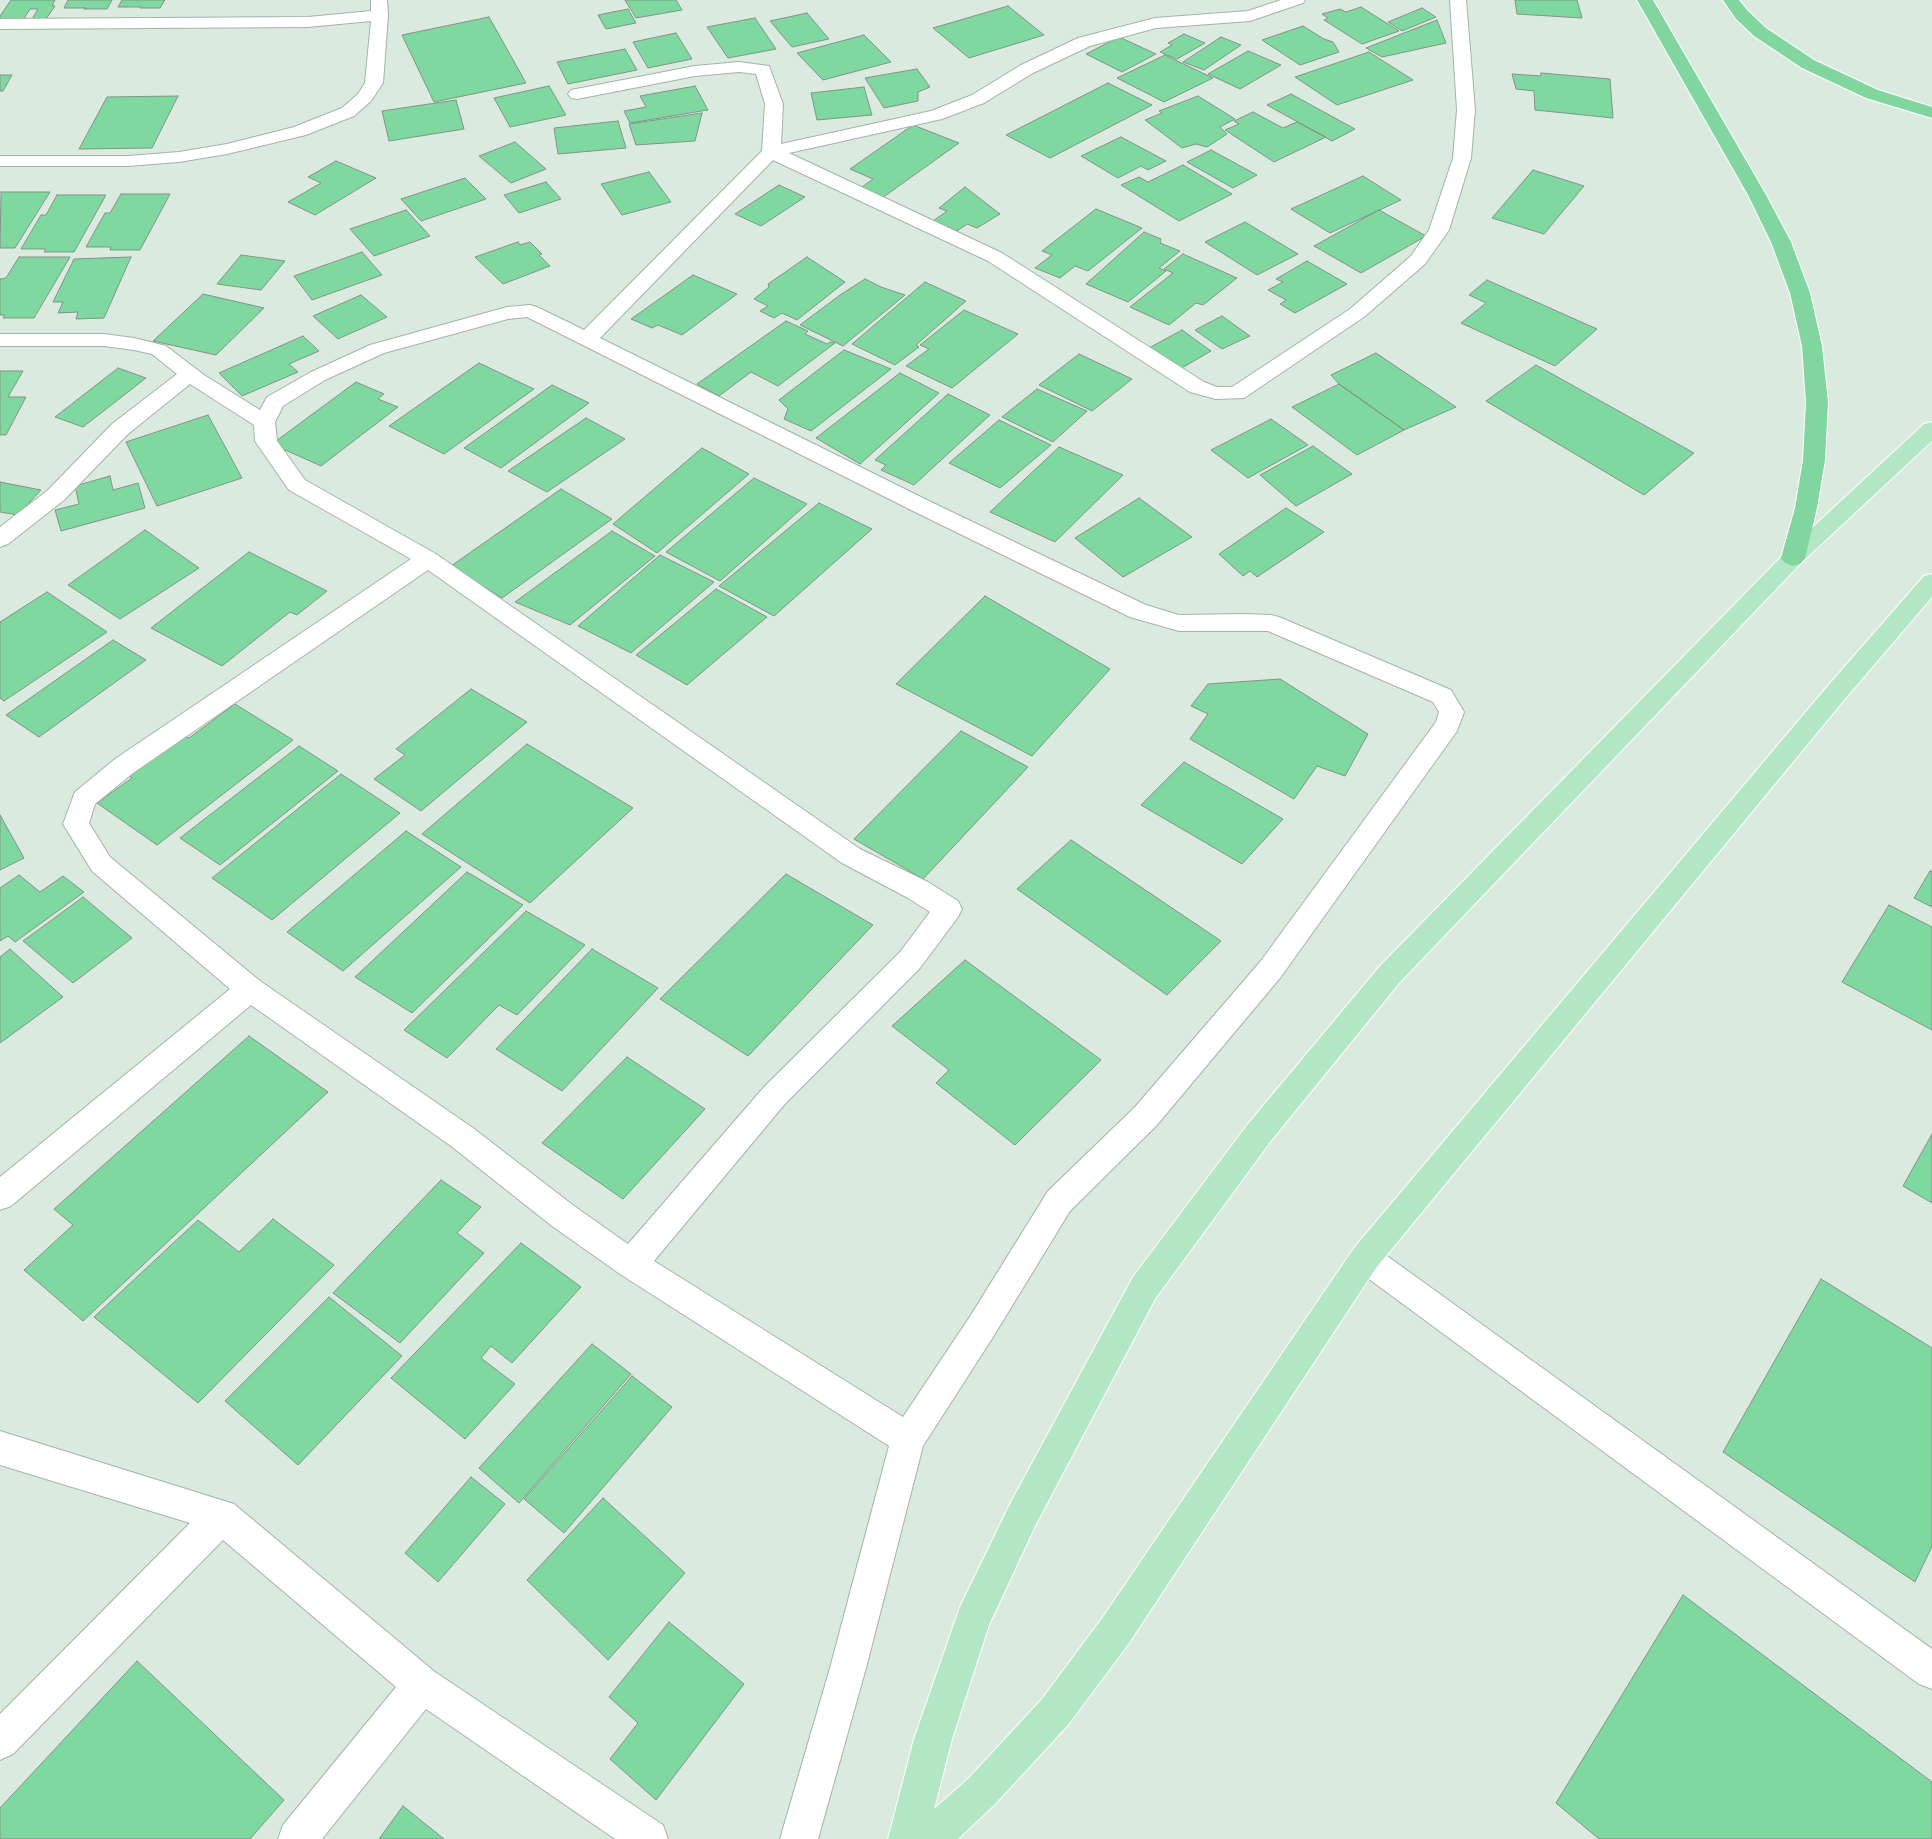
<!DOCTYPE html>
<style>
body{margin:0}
canvas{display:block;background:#daeade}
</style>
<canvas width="1932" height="1839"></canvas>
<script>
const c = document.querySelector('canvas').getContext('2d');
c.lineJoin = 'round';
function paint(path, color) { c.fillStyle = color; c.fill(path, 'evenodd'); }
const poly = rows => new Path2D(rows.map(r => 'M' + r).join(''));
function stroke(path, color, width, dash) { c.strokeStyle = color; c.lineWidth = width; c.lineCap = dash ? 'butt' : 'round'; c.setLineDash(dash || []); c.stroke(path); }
const building = poly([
 [11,0,55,0,52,6,55,6,46,19,32,19,38,9,30,9,23,20,0,20,0,16,11,0],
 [68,0,112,0,107,9,84,9,86,8,64,8,68,0],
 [122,0,165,0,160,8,140,8,141,7,118,7,122,0],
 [625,0,676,0,682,10,636,18,625,0],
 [1515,0,1577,0,1582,18,1517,14,1515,0],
 [1008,6,1044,35,969,58,933,28,1008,6],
 [1361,7,1399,31,1362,44,1324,20,1328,18,1322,14,1340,9,1346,12,1361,7],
 [1422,8,1436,17,1402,31,1388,22,1422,8],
 [628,9,636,23,606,29,598,15,628,9],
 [807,13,829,39,792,47,770,21,807,13],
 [489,17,526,83,434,102,402,35,489,17],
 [755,18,776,49,728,58,707,27,755,18],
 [1437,20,1446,43,1382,57,1366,48,1437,20],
 [1303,26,1324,39,1333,42,1339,52,1300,65,1262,40,1303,26],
 [676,33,692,59,648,68,633,42,676,33],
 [1184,34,1205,43,1177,59,1160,52,1172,45,1168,43,1184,34],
 [864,35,891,62,823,80,797,53,864,35],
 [1119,37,1156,54,1122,72,1086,54,1119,37],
 [1221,37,1241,45,1204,70,1183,62,1221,37],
 [625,49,637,70,568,84,557,62,625,49],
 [1248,51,1281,65,1240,89,1208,74,1248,51],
 [1369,52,1413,80,1337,105,1295,77,1369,52],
 [1165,55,1213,78,1164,102,1117,78,1165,55],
 [917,69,930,87,918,92,918,101,884,108,865,78,917,69],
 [1541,73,1610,79,1613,118,1535,110,1534,91,1516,89,1512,74,1541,76,1541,73],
 [0,75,12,75,3,91,0,91,0,75],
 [1108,83,1152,105,1050,158,1006,135,1108,83],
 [549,86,566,115,510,127,494,98,549,86],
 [695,86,708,110,630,123,624,111,646,107,640,96,695,86],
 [864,87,872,115,817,120,811,93,864,87],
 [1291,94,1355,129,1332,141,1267,105,1291,94],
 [178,96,152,148,79,149,107,97,178,96],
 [1198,96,1235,119,1220,127,1227,134,1207,147,1196,144,1182,148,1145,120,1162,113,1159,111,1198,96],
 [456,100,464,129,389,141,382,111,456,100],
 [1253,112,1283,128,1297,122,1326,137,1274,162,1225,130,1239,124,1234,121,1253,112],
 [702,113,695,141,636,145,629,124,702,113],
 [618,121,626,148,558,154,554,128,618,121],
 [913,125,959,143,882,198,859,189,873,179,850,169,913,125],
 [1121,137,1166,161,1148,170,1141,166,1118,178,1081,156,1121,137],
 [515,142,546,169,511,183,479,156,515,142],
 [1211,150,1257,175,1233,188,1187,162,1211,150],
 [336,161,376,178,315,215,288,202,321,183,308,177,336,161],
 [1183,165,1232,194,1179,221,1121,185,1139,177,1148,182,1183,165],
 [1533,170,1584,186,1544,234,1492,218,1533,170],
 [649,172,671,202,622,215,601,184,649,172],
 [1363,176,1401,200,1330,233,1291,209,1363,176],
 [465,178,486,199,421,221,401,199,465,178],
 [546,182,561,199,519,213,504,195,546,182],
 [779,185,805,197,761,226,735,214,779,185],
 [965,187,1000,214,977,228,967,224,957,231,933,221,947,211,939,208,965,187],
 [1,192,50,192,15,248,0,248,1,192],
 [121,194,170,194,140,250,110,250,111,247,86,247,105,213,110,213,121,194],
 [57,195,106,195,74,252,44,252,46,249,21,249,41,215,46,215,57,195],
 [1096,209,1142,228,1088,271,1075,266,1060,278,1035,268,1052,255,1042,251,1096,209],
 [406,210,430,236,374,256,350,229,406,210],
 [1379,210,1426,236,1361,273,1314,246,1379,210],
 [1245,222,1298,254,1257,275,1205,242,1245,222],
 [1144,232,1161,239,1160,243,1180,251,1159,268,1166,271,1128,302,1086,284,1144,232],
 [518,242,520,245,530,242,542,254,539,255,550,266,503,284,475,257,518,242],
 [362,252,382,275,312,300,294,276,362,252],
 [1183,254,1237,278,1203,305,1196,303,1169,325,1130,307,1173,273,1164,269,1183,254],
 [241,255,285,261,261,290,217,284,241,255],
 [19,257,70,257,34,318,3,318,5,315,0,315,0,279,6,278,19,257],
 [131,257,104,318,76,319,78,312,58,313,63,302,53,302,74,259,131,257],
 [807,257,845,282,797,320,782,313,774,318,760,311,768,306,754,299,769,287,768,284,807,257],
 [1307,261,1347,284,1295,313,1280,304,1286,300,1268,290,1283,282,1276,279,1307,261],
 [693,275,737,294,682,335,658,325,652,328,631,319,693,275],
 [865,279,881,287,905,295,843,346,800,325,840,295,865,279],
 [1487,280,1597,329,1555,366,1461,323,1486,303,1469,295,1487,280],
 [925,282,966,301,916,345,919,347,895,365,852,344,925,282],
 [203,294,264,308,216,355,153,341,203,294],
 [361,295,387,317,338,339,313,316,361,295],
 [964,310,1018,334,952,388,906,366,929,349,920,345,964,310],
 [1222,316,1250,336,1222,349,1195,330,1222,316],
 [786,321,808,331,805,334,827,344,830,342,835,343,778,386,751,372,719,396,697,384,786,321],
 [1182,330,1211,351,1180,369,1149,348,1182,330],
 [303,336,319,351,289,364,298,372,242,396,219,373,303,336],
 [844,350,891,369,811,431,784,419,788,409,779,400,844,350],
 [1376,353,1456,407,1404,430,1339,384,1331,375,1376,353],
 [1079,354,1132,379,1092,411,1039,385,1079,354],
 [479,363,534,389,444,454,389,426,479,363],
 [1536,365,1694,453,1644,495,1486,401,1536,365],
 [118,368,146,378,83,427,55,417,118,368],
 [0,371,23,371,8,397,26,397,6,435,0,435,0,371],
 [900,373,939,393,860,464,816,438,900,373],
 [356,382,384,394,378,399,398,407,321,466,272,444,356,382],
 [1339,384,1404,430,1357,455,1292,407,1339,384],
 [552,385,589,403,501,468,464,448,552,385],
 [1037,389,1087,411,1053,442,1002,417,1037,389],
 [948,394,990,415,914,485,881,470,886,465,875,460,948,394],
 [208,415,242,478,157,506,126,442,208,415],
 [586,418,625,439,547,492,508,471,586,418],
 [1271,419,1308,445,1248,478,1211,450,1271,419],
 [999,420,1051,445,1000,488,949,463,999,420],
 [1313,446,1352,474,1296,506,1260,475,1313,446],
 [1059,447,1123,475,1055,542,990,512,1059,447],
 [702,448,749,474,657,553,613,524,702,448],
 [110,476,113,490,138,483,145,508,61,531,55,510,79,504,75,486,110,476],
 [754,478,807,504,720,581,666,552,754,478],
 [0,482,41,490,18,515,0,512,0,482],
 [561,489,612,519,502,598,451,566,561,489],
 [1139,498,1192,537,1123,577,1075,538,1139,498],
 [819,503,872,529,774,616,719,586,819,503],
 [1286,508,1324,532,1257,577,1250,571,1243,576,1219,554,1286,508],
 [145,530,199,568,120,619,68,585,145,530],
 [612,531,655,556,570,625,515,602,612,531],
 [249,552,327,591,297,615,290,612,222,666,151,628,249,552],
 [660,555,714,582,631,653,578,626,660,555],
 [716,589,767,617,687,685,636,655,716,589],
 [47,592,107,632,4,701,0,698,0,622,47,592],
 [985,596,1110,669,1032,756,896,684,985,596],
 [113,640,146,660,39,737,6,715,113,640],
 [1280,679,1368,734,1345,776,1317,766,1294,799,1190,739,1208,714,1191,706,1208,684,1280,679],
 [471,689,527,722,421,811,374,779,405,755,396,749,471,689],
 [235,704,293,740,157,845,97,803,132,778,129,776,183,735,189,738,235,704],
 [961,731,1028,767,923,879,854,839,961,731],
 [527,744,633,808,530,903,422,834,527,744],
 [299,746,338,771,220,865,180,838,299,746],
 [1184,762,1283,819,1242,864,1141,805,1184,762],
 [341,774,400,813,272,920,212,878,341,774],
 [0,815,24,858,0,870,0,815],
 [406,831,461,867,343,971,287,932,406,831],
 [1071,840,1221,941,1167,995,1017,889,1071,840],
 [1930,871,1932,872,1932,907,1914,898,1930,871],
 [467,872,523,905,412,1013,355,977,467,872],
 [786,874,873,925,748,1056,660,999,786,874],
 [19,875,40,892,63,876,84,892,15,942,8,936,0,941,0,888,19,875],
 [83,897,132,938,73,983,23,941,83,897],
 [1889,905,1932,927,1932,1030,1842,982,1889,905],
 [526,911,585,945,517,1015,499,1005,447,1058,404,1030,526,911],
 [10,949,63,997,0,1043,0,957,10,949],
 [592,949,658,988,562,1091,496,1049,592,949],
 [965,960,1101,1060,1015,1145,936,1083,949,1070,892,1026,965,960],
 [249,1036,328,1092,83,1321,24,1270,73,1225,54,1209,249,1036],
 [627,1057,705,1109,623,1199,542,1143,627,1057],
 [1932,1134,1932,1203,1903,1186,1932,1134],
 [441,1180,481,1207,457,1233,484,1253,400,1343,333,1293,441,1180],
 [273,1219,334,1265,198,1403,94,1317,198,1220,239,1252,273,1219],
 [521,1243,581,1287,512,1363,491,1346,481,1358,515,1384,465,1439,391,1378,521,1243],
 [1821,1279,1932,1348,1932,1546,1915,1582,1723,1452,1821,1279],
 [329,1297,402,1356,298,1465,225,1401,329,1297],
 [592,1344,631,1374,519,1503,479,1468,592,1344],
 [632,1376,672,1407,564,1533,524,1499,632,1376],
 [471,1477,505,1504,438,1582,405,1553,471,1477],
 [603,1498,685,1573,608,1660,527,1580,603,1498],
 [1683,1595,1932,1782,1932,1839,1599,1839,1556,1803,1683,1595],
 [669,1622,744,1684,656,1800,610,1759,638,1723,609,1697,669,1622],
 [137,1661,284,1800,250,1839,0,1839,0,1808,137,1661],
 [403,1806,444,1839,379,1839,403,1806]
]);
const minor = poly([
 [371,0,387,0,388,15,383,83,371,101,354,116,306,135,227,154,179,162,128,166,0,166,0,156,128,156,179,152,227,144,294,127,342,108,358,94,365,83,371,21,308,27,0,29,0,19,308,17,371,11,371,0],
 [1281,0,1305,0,1303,3,1250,21,1156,28,1090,46,1033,73,984,103,942,119,789,153,1002,253,1204,382,1217,387,1232,387,1350,309,1411,256,1429,230,1453,158,1457,110,1450,0,1466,0,1475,110,1471,158,1449,230,1425,264,1364,317,1244,398,1216,399,1190,392,988,261,773,160,600,338,931,502,1146,605,1179,615,1243,614,1271,615,1279,617,1451,690,1464,712,1457,731,1280,978,1157,1125,1070,1211,993,1337,923,1446,866,1668,818,1839,780,1839,830,1668,889,1446,620,1274,552,1226,451,1146,251,1005,11,1206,0,1210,0,1177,230,989,92,871,63,824,75,792,115,759,411,559,289,490,255,441,254,425,190,384,128,434,64,500,8,544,0,547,0,527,48,490,112,424,177,374,152,354,134,350,104,346,0,346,0,334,104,334,134,338,166,346,204,375,260,410,267,397,311,372,370,345,507,307,530,305,537,307,584,330,762,151,765,104,756,74,739,72,695,76,577,99,571,98,568,94,571,90,695,66,739,62,769,66,783,104,781,144,931,111,972,95,1021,65,1078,38,1155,18,1248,11,1281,0],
 [527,317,915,512,1130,617,1179,631,1268,631,1433,702,1439,712,1436,722,1260,962,1135,1107,1048,1191,971,1315,903,1417,654,1261,784,1105,920,968,958,917,962,909,958,901,928,882,860,849,436,554,305,480,277,441,275,422,283,406,325,380,384,353,508,319,527,317],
 [428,570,842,863,908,898,930,912,900,952,764,1087,628,1244,574,1206,473,1128,260,981,110,857,89,823,95,804,133,773,428,570],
 [1365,1243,1376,1248,1932,1649,1932,1689,1919,1684,1354,1268,1349,1258,1354,1248,1365,1243],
 [0,1431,234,1504,435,1672,663,1825,668,1839,615,1839,426,1709,322,1839,278,1839,283,1825,396,1687,223,1540,13,1754,0,1760,0,1714,190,1523,0,1465,0,1431]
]);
const major = poly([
 [1932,422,1932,441,1801,563,1400,982,1270,1142,1155,1299,1035,1526,989,1625,952,1739,934,1809,969,1778,1042,1699,1103,1617,1354,1248,1826,688,1924,576,1932,574,1932,597,1844,700,1376,1268,1129,1643,1068,1725,995,1804,958,1839,888,1839,914,1739,960,1607,1011,1502,1133,1277,1248,1124,1380,966,1785,553,1924,424,1932,422]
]);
const highway = poly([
 [1637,0,1653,0,1766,195,1791,242,1810,293,1822,346,1828,402,1825,460,1817,508,1805,558,1801,563,1793,566,1785,563,1781,558,1795,508,1803,460,1806,402,1802,346,1790,293,1771,242,1748,195,1637,0],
 [1723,0,1739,0,1748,11,1766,28,1814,60,1878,90,1932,107,1932,118,1866,98,1802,68,1754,36,1736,19,1723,0]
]);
paint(building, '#7fd89f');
stroke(building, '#839388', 1);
stroke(minor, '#a3b3a8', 2);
stroke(major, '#fff', 2);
stroke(highway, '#fff', 2);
paint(minor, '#fff');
paint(major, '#b3e6c5');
paint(highway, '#81d69f');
</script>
